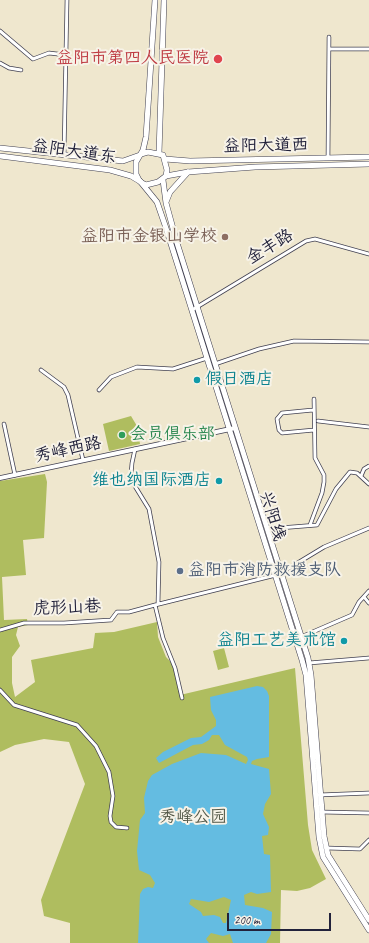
<!DOCTYPE html>
<meta charset="utf-8">
<style>
body{margin:0}
#map{position:relative;width:369px;height:943px;overflow:hidden;background:#efe7ce;font-family:Caveat,sans-serif}
canvas{display:block}
.scale{position:absolute;left:227px;top:913px;width:104px;height:18px;box-sizing:border-box;border:2px solid #22223b;border-top:0;padding-left:5px;font-size:12px;line-height:14px;white-space:nowrap;color:#22223b;-webkit-text-stroke:3px #f7f3e8;paint-order:stroke}
</style>
<div id="map">
<canvas width="369" height="943"></canvas>
<div class="scale">200 m</div>
</div>
<script>
const c = document.querySelector('canvas').getContext('2d');
c.lineJoin = 'round';
function paint(path, color) { c.fillStyle = color; c.fill(path, 'evenodd'); }
const poly = rows => new Path2D(rows.map(r => 'M' + r).join(''));
function stroke(path, color, width, dash) { c.strokeStyle = color; c.lineWidth = width; c.lineCap = dash ? 'butt' : 'round'; c.setLineDash(dash || []); c.stroke(path); }
function drawText(font, color, halo, rows, align = 'center') {
  c.font = font + ' Caveat,"LXGW WenKai TC",sans-serif'; c.lineWidth = 4; c.setLineDash([]); c.textBaseline = 'middle'; c.strokeStyle = halo; c.fillStyle = color; for (const [text, x, y, turn = 0] of rows) {
    c.save(); c.translate(x, y); c.rotate((+turn || 0) * Math.PI / 180); c.textAlign = isNaN(turn) ? turn : align; if (halo) c.strokeText(text, 0, 0); c.fillText(text, 0, 0); c.restore();
  }
}
const green = poly([
 [131,416,137,426,140,444,109,451,103,424],
 [45,474,47,482,44,538,23,540,26,575,2,577,4,620,27,619,28,625,18,627,16,635,20,646,12,657,12,683,15,697,35,682,31,660,93,648,95,633,114,632,157,622,158,637,166,657,172,663,180,695,295,668,308,825,312,850,326,879,310,888,297,891,281,890,280,943,70,943,70,923,44,916,41,900,85,784,69,742,44,739,15,745,0,752,0,481],
 [224,648,229,667,218,670,213,651]
]);
const water = poly([
 [257,686,263,687,267,691,269,696,269,757,257,759,252,761,251,764,269,769,271,794,265,804,263,814,269,827,268,835,262,836,264,854,270,855,271,892,257,894,251,892,244,895,245,905,263,908,272,912,271,934,266,943,233,943,230,934,223,936,211,933,206,939,209,943,138,943,140,894,143,889,148,887,153,888,155,883,150,875,139,870,137,851,140,820,145,813,144,798,148,781,152,775,172,764,201,753,226,755,246,764,248,760,247,757,225,745,219,735,212,735,209,740,202,744,193,745,159,763,156,758,163,752,191,738,201,737,216,726,216,720,211,710,210,697],
 [224,897,231,900,226,923,223,923,220,917,214,915,203,916,201,912,189,904,191,899,209,902]
]);
const minor = poly([
 [0,31,33,59,49,53,66,55],
 [329,49,369,49],
 [0,63,9,68,21,70],
 [64,155,67,0],
 [328,158,329,37],
 [192,310,306,241,315,239,369,254],
 [215,364,259,349,294,341,369,342],
 [41,370,64,387,68,395,83,460],
 [99,390,111,377,137,367,173,369,207,358],
 [313,410,282,413,277,419,279,430,282,433,314,430],
 [318,421,369,427],
 [4,424,15,475],
 [135,449,132,463,131,474,133,483,149,509,159,562,158,604],
 [361,476,364,469,369,466],
 [310,525,322,493,324,482,324,475,315,458,314,399],
 [267,529,317,525,336,489,350,472,357,473,369,484],
 [281,573,324,547,369,528],
 [364,597,369,603],
 [155,605,276,575],
 [0,630,24,623,64,623,111,620,117,612,129,612,155,605,163,638,175,668,182,698],
 [301,637,352,615,359,602,369,591],
 [309,663,369,658],
 [0,690,14,705,77,725,96,746,109,772,113,796,110,816,111,822,116,827,127,828],
 [319,795,369,793],
 [321,812,369,813],
 [327,848,360,849,369,840]
]);
const tertiary = poly([
 [0,478,235,428]
]);
const primary = poly([
 [0,148,123,161,140,155],
 [0,156,110,170,131,176,141,182],
 [165,159,190,161,369,157],
 [166,176,188,172,255,167,369,164]
]);
const trunk = poly([
 [155,0,146,137,143,150,136,162,136,174,139,180,157,202,166,228,302,660,306,675,319,837,323,857,369,930],
 [159,153,164,0],
 [141,154,148,152,163,155,167,170,166,176,158,182,146,185,142,183],
 [163,180,166,203,177,243,308,658,311,675,324,836,328,855,369,920],
 [166,202,170,192,188,172]
]);
const markers = [
 [218,59,5,"#e0444e"],
 [225,237,4,"#8d6e63"],
 [197,380,4,"#0f9aa8"],
 [122,435,4,"#2e9e5b"],
 [219,481,4,"#0f9aa8"],
 [180,571,4,"#5c6f8a"],
 [344,641,4,"#0f9aa8"]
];
const healthNames = [
 ["益阳市第四人民医院",209,59]
];
const streetNames = [
 ["益阳大道西",266,146,-1],
 ["益阳大道东",74,152,8],
 ["金丰路",270,247,-31],
 ["秀峰西路",68,450,-12],
 ["兴阳线",272,516,73],
 ["虎形山巷",67,608,-2]
];
const educationNames = [
 ["益阳市金银山学校",217,237]
];
const cultureNames = [
 ["假日酒店",205,380,"left"],
 ["维也纳国际酒店",211,481],
 ["益阳工艺美术馆",336,641]
];
const leisureNames = [
 ["会员俱乐部",130,435]
];
const serviceNames = [
 ["益阳市消防救援支队",188,571]
];
const parkNames = [
 ["秀峰公园",193,818]
];
paint(green, '#afbd5f');
paint(water, '#64bce1');
stroke(minor, '#414051', 4.5);
stroke(tertiary, '#414051', 5.5);
stroke(primary, '#414051', 6);
stroke(trunk, '#414051', 6);
stroke(minor, '#fff', 3);
stroke(tertiary, '#fff', 4);
stroke(primary, '#fff', 5);
stroke(trunk, '#fff', 5);
for (const [x, y, r, color] of markers) { const dot = new Path2D(); dot.arc(x, y, r, 0, 2 * Math.PI); c.fillStyle = color; c.fill(dot); stroke(dot, '#f7f3e8', 1.5); }
drawText('17px', '#be3a42', '#f7f3e8', healthNames, 'right');
drawText('17px', '#22223b', '#f7f3e8', streetNames);
drawText('17px', '#785e54', '#f7f3e8', educationNames, 'right');
drawText('17px', '#0d838f', '#f7f3e8', cultureNames, 'right');
drawText('17px', '#27864d', '#f7f3e8', leisureNames, 'left');
drawText('17px', '#4e5e75', '#f7f3e8', serviceNames, 'left');
drawText('17px', '#535848', '#f7f3e8', parkNames);
</script>
